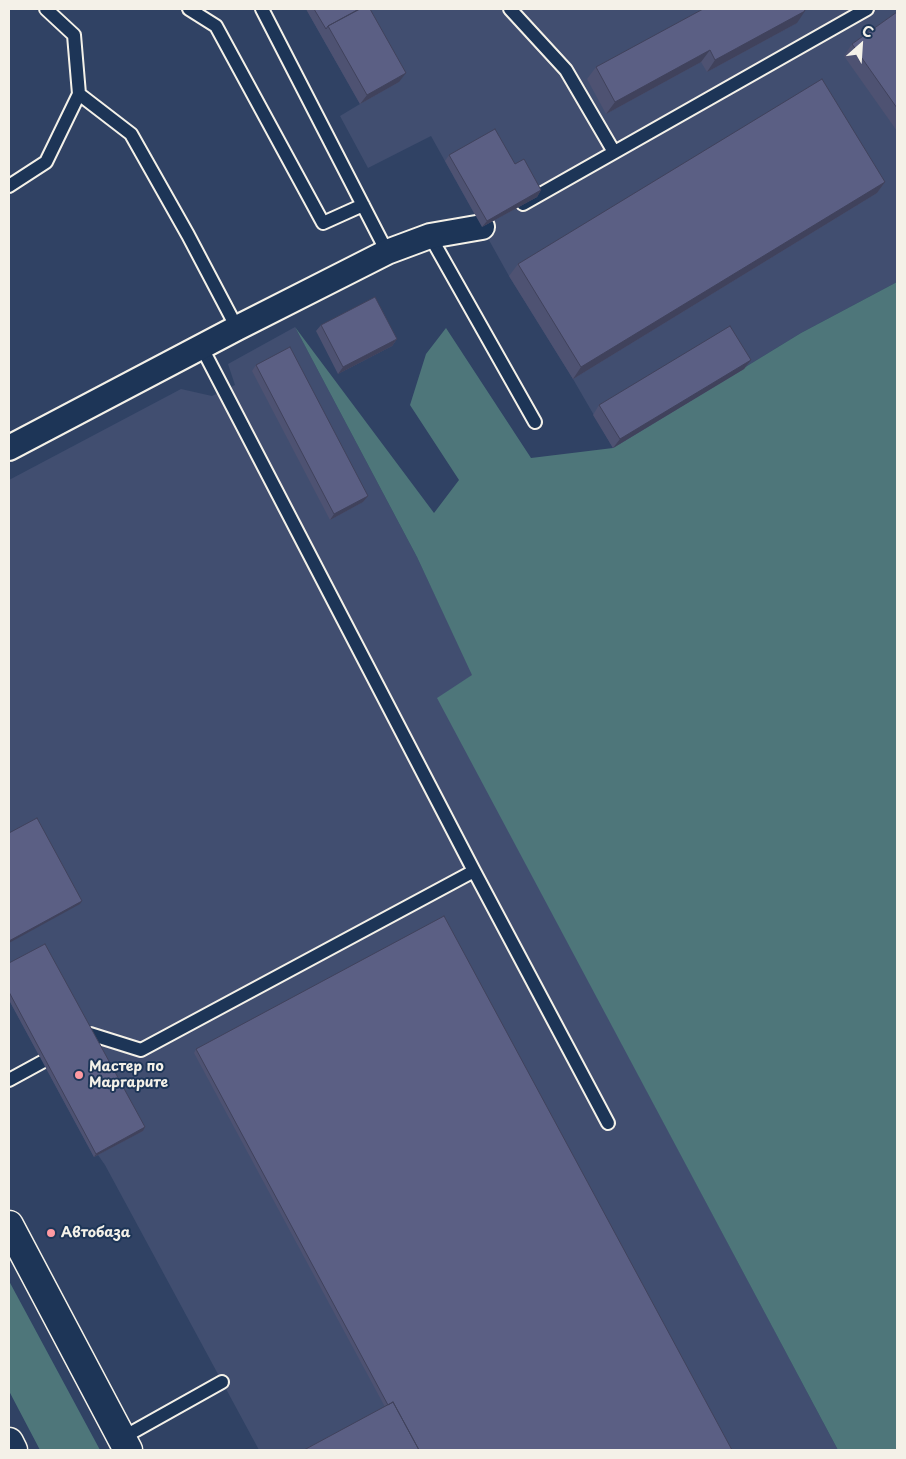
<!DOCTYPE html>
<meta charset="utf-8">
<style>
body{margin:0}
#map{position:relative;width:906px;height:1459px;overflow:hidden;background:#304264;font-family:"Playpen Sans",sans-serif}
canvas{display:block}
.frame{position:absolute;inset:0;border:10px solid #f4f1e8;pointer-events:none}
.north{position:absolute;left:836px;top:20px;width:50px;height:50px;-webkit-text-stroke:4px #1d3557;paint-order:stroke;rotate:26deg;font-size:14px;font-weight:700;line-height:20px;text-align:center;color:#f4f1e8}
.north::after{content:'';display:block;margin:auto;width:18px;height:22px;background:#f4f1e8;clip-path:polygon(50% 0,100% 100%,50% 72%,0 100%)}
</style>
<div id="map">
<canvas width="906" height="1459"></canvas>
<div class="frame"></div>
<div class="north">С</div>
</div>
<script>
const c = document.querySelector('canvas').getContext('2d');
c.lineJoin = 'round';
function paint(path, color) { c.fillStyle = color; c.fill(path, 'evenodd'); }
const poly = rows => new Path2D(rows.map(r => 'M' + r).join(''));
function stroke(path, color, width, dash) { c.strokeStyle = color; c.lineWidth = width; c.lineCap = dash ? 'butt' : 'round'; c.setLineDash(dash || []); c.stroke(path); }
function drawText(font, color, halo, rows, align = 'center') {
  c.font = font + ' "Playpen Sans",sans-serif'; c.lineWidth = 4; c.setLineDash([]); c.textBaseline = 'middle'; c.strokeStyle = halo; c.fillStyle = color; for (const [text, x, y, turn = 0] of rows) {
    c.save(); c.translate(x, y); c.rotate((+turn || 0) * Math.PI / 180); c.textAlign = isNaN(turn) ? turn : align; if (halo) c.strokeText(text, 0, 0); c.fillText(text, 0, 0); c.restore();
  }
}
const built = poly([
 [306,9,897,9,897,282,801,333,613,448,573,379,509,276,431,136,368,168,340,116,360,104],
 [295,327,417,557,473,675,438,698,838,1450,259,1450,105,1165,98,1155,94,1157,9,1000,9,480,181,389,212,396,235,385,228,364]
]);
const green = poly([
 [897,282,897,1450,838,1450,437,698,472,675,417,557,295,327,434,513,459,480,410,405,426,354,446,328,531,458,613,448,801,333],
 [9,1281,100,1450,40,1450,9,1391]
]);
const lane = poly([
 [189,9,216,26,323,223,363,205],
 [262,9,387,252],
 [510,9,566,70,614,152],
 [79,94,131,134,188,235,237,328],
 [9,186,46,162,79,94,74,35,46,9],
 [523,204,867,9],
 [430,236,535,422],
 [201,346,474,871,608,1123],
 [90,1034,141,1050,474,871],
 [9,1080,42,1062],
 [122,1438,222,1382]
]);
const street = poly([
 [9,448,237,328,387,252,430,236,482,227]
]);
const secondary = poly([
 [9,1225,128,1450],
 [9,1442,13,1450]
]);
const wall = poly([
 [306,9,370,9,399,82,360,104],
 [897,12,897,131,844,56,852,44],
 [797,23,707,72,701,62,606,114,587,79,596,67],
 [449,155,515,164,541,190,537,197,482,227,445,161],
 [885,182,877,193,573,379,509,276,518,264],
 [321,325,397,339,392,346,338,374,316,331],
 [751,360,744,369,613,448,593,415,599,405],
 [256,365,368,496,363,502,330,520,252,371],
 [9,963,145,1127,143,1131,94,1157,9,1000],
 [196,1049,732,1450,385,1407,194,1053]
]);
const shadedWall = poly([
 [805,11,797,23,707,72,715,60],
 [710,50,701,62,606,114,615,102],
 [406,73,399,82,360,104,367,95],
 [885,182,877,193,573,379,581,367],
 [541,190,537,197,482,227,487,221],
 [397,339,392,346,338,374,343,367],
 [751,360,744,369,613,448,620,439],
 [368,496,363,502,330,520,334,514],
 [82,901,80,904,9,943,9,941],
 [145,1127,143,1131,94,1157,96,1154]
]);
const building = poly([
 [314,9,360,9,328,26,326,29,314,9],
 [359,9,370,9,406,73,367,95,328,26,359,9],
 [703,9,804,9,805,11,715,60,710,50,615,102,596,67,703,9],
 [897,12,897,108,852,44,897,12],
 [822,79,885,182,581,367,518,264,822,79],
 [495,129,515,164,524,159,541,190,487,221,449,155,495,129],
 [375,297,397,339,343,367,321,325,375,297],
 [730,326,751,360,620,439,599,405,730,326],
 [290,347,368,496,334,514,256,365,290,347],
 [37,818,82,901,9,941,9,833,37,818],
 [444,916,732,1450,419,1450,393,1402,388,1405,196,1049,444,916],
 [45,944,145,1127,96,1154,9,992,9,963,45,944],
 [393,1402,419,1450,304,1450,393,1402]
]);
const markers = [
 [79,1075,5,"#ff9aa2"],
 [51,1233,5,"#ff9aa2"]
];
const poiNames = [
 ["Мастер по",89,1067],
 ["Маргарите",89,1083],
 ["Автобаза",61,1233]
];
paint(built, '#414e70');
paint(green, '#4e767a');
stroke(lane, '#f4f1e8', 16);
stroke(street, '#f4f1e8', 28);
stroke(secondary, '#f4f1e8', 31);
stroke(lane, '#1d3557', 12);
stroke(street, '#1d3557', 24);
stroke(secondary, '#1d3557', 28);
paint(wall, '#4e5272');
paint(shadedWall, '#40425c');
paint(building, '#5b5f84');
stroke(building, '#40425c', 1);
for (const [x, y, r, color] of markers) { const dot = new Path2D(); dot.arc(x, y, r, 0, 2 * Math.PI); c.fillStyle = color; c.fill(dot); stroke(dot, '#1d3557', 2); }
drawText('bold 14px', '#f4f1e8', '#1d3557', poiNames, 'left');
</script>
